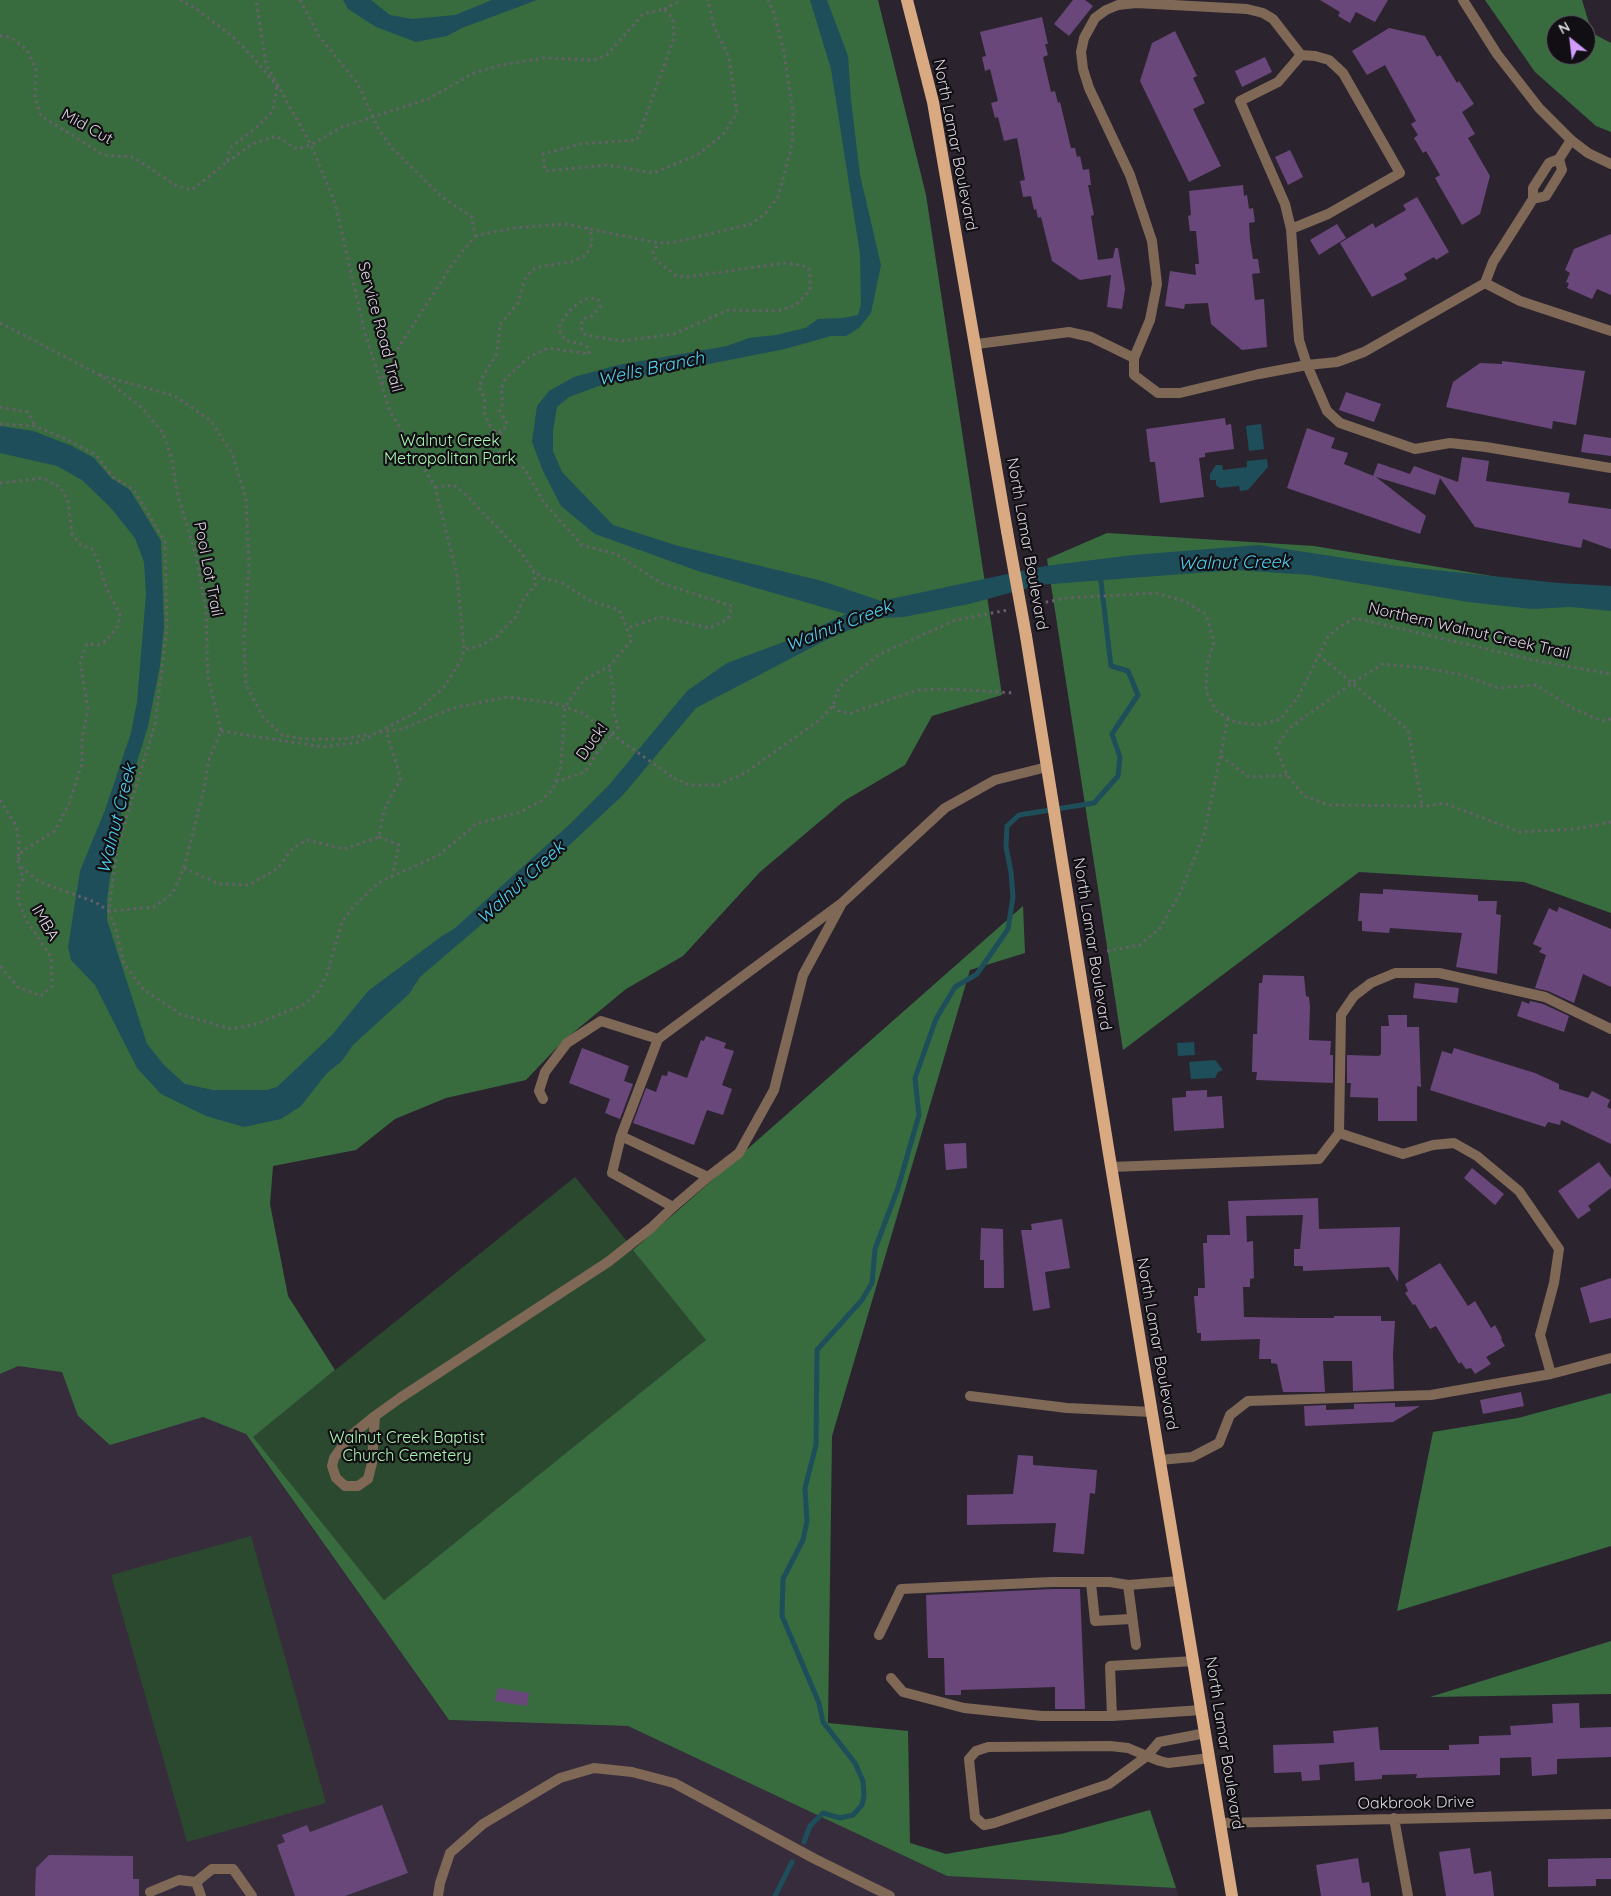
<!DOCTYPE html>
<style>
body{margin:0}
#map{position:relative;width:1611px;height:1896px;overflow:hidden;background:#2b242f;font-family:Quicksand,sans-serif}
canvas{display:block}
.north{position:absolute;left:1546px;top:15px;width:50px;height:50px;box-sizing:border-box;background:#120f14;border:1px solid #625e64;border-radius:50%;rotate:331deg;font-size:14px;font-weight:700;line-height:20px;text-align:center;color:#dad5dd}
.north::after{content:'';display:block;margin:auto;width:18px;height:22px;background:#d29dfd;clip-path:polygon(50% 0,100% 100%,50% 72%,0 100%)}
</style>
<div id="map">
<canvas width="1611" height="1896"></canvas>
<div class="north">N</div>
</div>
<script>
const c = document.querySelector('canvas').getContext('2d');
c.lineJoin = 'round';
function paint(path, color) { c.fillStyle = color; c.fill(path, 'evenodd'); }
const poly = rows => new Path2D(rows.map(r => 'M' + r).join(''));
function stroke(path, color, width, dash) { c.strokeStyle = color; c.lineWidth = width; c.lineCap = dash ? 'butt' : 'round'; c.setLineDash(dash || []); c.stroke(path); }
function drawText(font, color, halo, rows, align = 'center') {
  c.font = font + ' Quicksand,sans-serif'; c.lineWidth = 4.5; c.setLineDash([]); c.textBaseline = 'middle'; c.strokeStyle = halo; c.fillStyle = color; for (const [text, x, y, turn = 0] of rows) {
    c.save(); c.translate(x, y); c.rotate((+turn || 0) * Math.PI / 180); c.textAlign = isNaN(turn) ? turn : align; if (halo) c.strokeText(text, 0, 0); c.fillText(text, 0, 0); c.restore();
  }
}
const built = poly([
 [0,1296,244,1432,449,1720,628,1726,947,1876,1176,1888,1178,1896,0,1896]
]);
const green = poly([
 [575,1177,707,1340,384,1600,252,1437],
 [251,1536,326,1803,187,1842,111,1575]
]);
const forest = poly([
 [0,0,878,0,926,195,1002,695,932,716,905,765,844,801,760,872,683,956,626,989,563,1041,526,1080,446,1098,395,1119,356,1150,273,1166,270,1204,288,1296,335,1370,253,1437,384,1600,706,1340,633,1250,1023,906,1025,953,970,970,832,1436,828,1723,908,1731,910,1843,946,1854,1061,1834,1150,1810,1176,1888,947,1876,628,1726,449,1720,246,1434,203,1417,110,1445,78,1416,62,1372,18,1366,0,1374],
 [1485,0,1582,0,1592,33,1611,43,1611,132,1596,126,1535,72],
 [1556,25,1586,25,1586,55,1556,55],
 [1107,533,1314,546,1581,591,1611,602,1611,913,1524,882,1359,872,1123,1050,1047,559],
 [1611,1393,1611,1546,1397,1611,1433,1432,1518,1418],
 [1611,1641,1611,1694,1430,1697]
]);
const water = poly([
 [343,0,371,0,390,15,412,19,455,15,492,0,537,0,462,28,447,36,416,42,376,27,348,9],
 [810,0,827,0,848,56,851,100,860,175,881,265,871,313,859,328,846,336,831,336,785,349,704,365,618,379,569,397,557,407,553,431,553,451,562,472,613,525,675,545,822,581,881,601,1045,566,1133,555,1259,545,1397,566,1559,583,1611,586,1611,611,1571,607,1532,609,1468,602,1310,575,1235,570,1039,585,969,604,904,617,879,618,830,638,696,708,623,795,516,895,420,977,409,994,353,1045,342,1061,327,1073,301,1106,281,1119,244,1127,206,1116,161,1094,137,1068,95,985,71,960,68,947,80,871,105,810,131,733,137,702,146,594,144,562,135,538,110,507,82,480,57,466,0,453,0,426,33,431,72,446,94,458,111,478,130,490,161,541,164,626,160,666,148,726,116,831,107,900,107,920,147,1044,164,1065,185,1084,213,1090,267,1090,277,1087,332,1035,368,991,442,936,455,928,570,824,609,785,687,691,727,663,800,636,846,614,698,571,595,534,561,506,543,471,532,442,537,406,549,391,574,377,618,365,727,346,749,338,776,335,805,328,818,319,843,318,858,315,861,304,860,254,831,69],
 [1261,424,1264,449,1249,451,1246,426],
 [1267,459,1268,467,1248,490,1240,491,1239,486,1220,488,1216,485,1216,480,1210,480,1210,474,1216,465,1222,465,1223,470,1247,467,1247,461],
 [1194,1042,1195,1055,1178,1056,1177,1043],
 [1215,1060,1223,1070,1218,1072,1215,1078,1191,1079,1189,1062]
]);
const stream = poly([
 [804,1842,810,1826,823,1813,840,1818,853,1815,862,1805,864,1796,863,1781,855,1763,823,1722,819,1703,782,1616,783,1579,803,1540,807,1521,805,1488,816,1445,817,1350,862,1300,872,1283,875,1249,898,1188,919,1115,915,1078,936,1019,955,987,977,974,1008,929,1013,897,1011,872,1006,847,1007,826,1019,815,1094,803,1118,776,1120,757,1112,734,1138,695,1128,671,1111,666,1100,573],
 [775,1896,792,1862]
]);
const building = poly([
 [1073,0,1085,0,1093,6,1069,36,1054,24],
 [1320,0,1388,0,1375,22,1356,12,1350,23,1338,16,1340,12],
 [1042,17,1048,44,1045,44,1048,55,1043,57,1051,92,1055,91,1058,103,1060,102,1071,148,1075,148,1077,157,1080,156,1083,170,1089,169,1091,185,1088,185,1094,215,1091,216,1098,260,1113,258,1115,248,1118,248,1125,289,1122,309,1107,307,1111,275,1080,280,1052,261,1041,217,1038,218,1036,209,1034,210,1031,196,1023,197,1020,181,1025,180,1017,138,1004,141,998,117,995,118,991,103,998,101,990,69,985,71,982,57,986,56,980,32],
 [1389,28,1425,36,1437,57,1440,55,1457,83,1459,81,1474,104,1462,112,1475,134,1468,138,1490,176,1480,214,1462,225,1435,178,1440,175,1426,151,1423,153,1414,138,1418,135,1411,124,1416,121,1385,65,1367,75,1352,51],
 [1175,31,1197,76,1193,78,1205,103,1193,109,1221,166,1189,182,1140,81,1152,43],
 [1265,57,1272,72,1242,87,1235,71],
 [1290,150,1303,177,1288,185,1275,157],
 [1243,185,1244,196,1247,195,1249,209,1253,208,1255,222,1249,223,1250,240,1253,259,1258,259,1260,273,1252,274,1255,300,1264,299,1267,347,1242,350,1211,324,1208,303,1185,304,1184,309,1165,306,1170,271,1196,275,1195,264,1199,264,1196,231,1190,231,1188,216,1191,215,1189,191],
 [1417,197,1449,252,1436,260,1434,257,1404,274,1407,279,1372,297,1340,243,1373,223,1375,228,1406,210,1403,205],
 [1337,224,1346,238,1319,255,1310,240],
 [1611,234,1611,295,1597,289,1592,299,1567,288,1569,283,1566,282,1570,273,1565,270,1574,249],
 [1502,361,1585,371,1576,425,1553,421,1552,429,1446,407,1453,382,1480,363,1502,364],
 [1346,392,1381,404,1374,422,1339,410],
 [1225,418,1226,425,1231,424,1234,449,1205,453,1205,457,1199,458,1204,497,1160,503,1155,462,1150,462,1146,429],
 [1307,428,1335,438,1331,448,1348,453,1344,464,1376,477,1426,516,1420,534,1287,488],
 [1584,434,1611,438,1611,456,1581,452],
 [1462,457,1489,461,1486,481,1570,493,1568,503,1611,509,1611,549,1583,539,1581,548,1475,527,1440,478,1435,495,1373,476,1378,463,1410,474,1414,466,1458,482],
 [1383,889,1478,895,1478,901,1497,901,1496,914,1501,915,1497,974,1456,967,1462,933,1390,928,1389,933,1362,931,1362,921,1358,921,1360,893,1383,894],
 [1559,907,1611,929,1611,987,1583,974,1574,1003,1548,991,1535,988,1546,955,1539,952,1542,948,1533,944,1549,908,1557,912],
 [1263,975,1304,976,1306,996,1309,997,1310,1007,1309,1040,1331,1041,1330,1055,1333,1055,1333,1083,1256,1080,1257,1072,1252,1072,1253,1034,1257,1034,1259,983,1262,983],
 [1415,983,1459,988,1457,1003,1413,998],
 [1522,1001,1529,1004,1530,1001,1543,1004,1569,1016,1564,1032,1517,1016],
 [1388,1015,1407,1015,1407,1027,1419,1027,1421,1087,1417,1086,1417,1121,1378,1121,1378,1098,1350,1097,1351,1083,1347,1083,1347,1055,1379,1056,1381,1054,1381,1026,1389,1026],
 [706,1036,726,1043,724,1048,734,1051,722,1085,732,1089,723,1115,707,1110,694,1145,633,1123,646,1088,656,1092,662,1075,667,1076,668,1071,687,1078,701,1040,704,1041],
 [582,1048,629,1066,624,1081,633,1084,620,1119,605,1113,610,1099,569,1083],
 [1454,1048,1535,1073,1559,1084,1559,1089,1588,1098,1592,1091,1610,1100,1607,1107,1611,1109,1611,1144,1561,1120,1560,1125,1548,1122,1545,1127,1430,1090,1442,1051,1452,1054],
 [1207,1090,1207,1097,1222,1096,1224,1128,1174,1131,1172,1098,1186,1097,1186,1091],
 [966,1143,967,1168,946,1170,944,1144],
 [1599,1162,1611,1178,1611,1188,1588,1206,1591,1210,1578,1219,1558,1191],
 [1472,1168,1504,1194,1495,1205,1464,1178],
 [1318,1198,1319,1229,1400,1227,1398,1282,1389,1267,1303,1271,1303,1266,1294,1266,1294,1249,1300,1249,1303,1215,1246,1216,1247,1242,1253,1241,1254,1278,1250,1279,1250,1287,1243,1287,1244,1317,1297,1318,1334,1318,1334,1316,1381,1316,1381,1321,1395,1321,1393,1354,1394,1389,1353,1391,1352,1361,1323,1361,1325,1392,1283,1392,1277,1364,1271,1363,1271,1359,1259,1359,1260,1339,1201,1341,1201,1333,1197,1333,1194,1296,1198,1296,1198,1288,1205,1288,1203,1243,1207,1243,1207,1235,1230,1235,1228,1201],
 [1062,1219,1070,1268,1045,1272,1050,1308,1033,1311,1021,1230,1032,1230,1031,1224],
 [981,1228,1003,1229,1004,1288,984,1288,984,1260,980,1260],
 [1440,1263,1468,1306,1475,1301,1491,1328,1495,1325,1502,1338,1501,1339,1505,1346,1486,1357,1491,1364,1475,1374,1471,1368,1466,1369,1461,1362,1459,1364,1436,1326,1430,1329,1415,1304,1413,1305,1405,1293,1408,1291,1405,1284],
 [1611,1278,1611,1318,1590,1323,1580,1288],
 [1521,1392,1524,1406,1483,1414,1480,1400],
 [1395,1403,1395,1407,1420,1406,1393,1422,1305,1426,1304,1406,1326,1405,1326,1410,1354,1409,1354,1404],
 [1018,1455,1033,1456,1033,1465,1097,1470,1095,1494,1090,1493,1084,1554,1053,1552,1056,1523,967,1525,967,1495,1013,1494],
 [1052,1589,1080,1589,1085,1709,1055,1709,1055,1687,961,1690,961,1695,945,1695,944,1658,928,1658,926,1595],
 [498,1688,529,1693,527,1706,495,1701],
 [1579,1703,1580,1728,1611,1727,1611,1757,1557,1759,1557,1774,1532,1776,1531,1757,1500,1758,1500,1775,1416,1778,1417,1774,1382,1775,1382,1779,1355,1781,1354,1762,1319,1765,1320,1780,1302,1781,1301,1772,1274,1773,1273,1745,1334,1743,1333,1731,1378,1727,1380,1750,1449,1750,1449,1745,1479,1744,1479,1736,1511,1735,1510,1726,1553,1723,1552,1704],
 [382,1805,408,1873,345,1896,295,1896,277,1845,285,1842,282,1835,307,1825,310,1832],
 [1470,1848,1474,1874,1491,1871,1494,1896,1446,1896,1439,1852],
 [49,1855,133,1856,133,1879,139,1879,139,1896,35,1896,36,1868],
 [1358,1858,1362,1883,1369,1882,1371,1896,1321,1896,1316,1865],
 [1611,1858,1611,1879,1596,1879,1596,1886,1548,1887,1548,1859]
]);
const path = poly([
 [180,0,195,8,232,36,251,55,278,87],
 [300,0,319,36,358,84,379,130,393,149,442,197,472,217,475,236,452,265,385,368,382,386],
 [664,9,682,0],
 [0,36,10,37,27,50,36,70,35,99,41,116,104,155,133,157,177,186,192,190,227,162,230,148,256,128,273,111,277,86],
 [227,162,252,144,276,136,297,149,311,145,342,127,428,99,472,74,497,66,544,58,594,60,607,55,643,14,664,9,673,19,674,38,637,140,580,144,543,154,545,171,608,165,653,173,697,155,723,135,737,113,729,57,714,26,708,0],
 [586,227,591,234,592,244,586,255,571,262,537,267,532,270,525,279,518,303,499,326,500,330,496,355,483,376,479,387,485,399,484,412,491,428,496,432,503,431,507,424,500,411,503,402,501,389,505,379,529,357,548,348,589,354,589,349,584,345,565,340,559,330,560,324,569,311,584,299,596,298,599,301,600,307,592,316,583,319,581,324,582,332,586,335,622,341,674,334,728,310,777,311,796,305,810,290,810,270,802,265,784,263,687,277,675,275,656,260,653,252,659,243],
 [475,236,512,228,565,224,659,243,676,242,751,224,765,214,778,197,792,145,793,113,784,52,773,10,768,0],
 [0,323,100,375,141,407,163,433,172,460,177,492,196,556,206,610,208,677,221,731,209,759,204,789,184,868,172,894,154,907,109,911],
 [100,375,175,396,210,420,232,453,246,499,249,562,244,642,246,685,263,717,282,735,304,739,343,739,371,734],
 [0,407,28,412,35,426],
 [0,424,35,426,66,439,96,455,113,477,134,490,165,542,167,627,155,724,117,849,109,911,116,930,124,964,143,989,180,1014,231,1029,256,1024,303,1005,317,993,327,974,342,922,354,906,378,883,439,855,476,824,520,812,541,801,553,789,561,766,565,707,584,680,609,666,632,640,619,610,589,600,562,583,543,578,533,570],
 [501,432,498,446,501,462,524,468,545,504,582,545,616,554,661,583,732,606,728,619,710,628,660,617,627,628],
 [0,483,43,478,60,487,68,502,72,534,81,545,92,549,97,558,106,587,120,615,118,626,106,641,98,645,87,644,80,662,88,709,82,739,82,764,69,804,55,831,22,851,18,861],
 [435,487,454,485,465,494,520,551,533,570,536,584,523,600,515,618,497,636,482,645,464,650],
 [1033,605,1066,598,1156,593,1184,601,1206,614,1214,642,1207,665,1206,691,1216,711,1235,722,1258,725,1281,719,1298,697,1328,637,1340,626,1355,618,1538,661,1611,674],
 [1319,655,1408,730,1422,805],
 [833,706,840,712,851,713,918,690,947,689,1015,693],
 [1611,719,1602,721,1576,710,1536,685,1498,688,1463,675,1425,668,1383,664,1352,683,1288,729,1276,748,1287,775,1304,796,1329,805,1427,806,1444,803,1520,832,1576,829,1611,822],
 [221,731,323,747,359,742,415,713,444,687,462,658,464,650,457,575,435,487,390,411,365,333,335,203,311,145,266,64,256,0],
 [380,732,402,729,453,708,507,697,554,703,582,713,606,730],
 [1221,756,1249,777,1287,775],
 [674,778,689,785,718,785,745,773,818,721,833,706,837,692,844,682,880,654,956,620,1008,610],
 [556,782,585,772,598,751,618,727,613,710,614,692,609,666],
 [0,800,16,826,19,843,18,861,23,879,18,887,18,900,25,918,51,957,52,986,41,996,18,987,0,966],
 [379,837,399,845,392,877],
 [21,867,40,882,95,902,109,911],
 [184,868,219,884,249,885,278,868,293,848,307,840,344,849,379,837,384,810,401,778,386,731],
 [1107,951,1140,945,1160,928,1180,893,1204,835,1228,718]
]);
const lane = poly([
 [1301,55,1278,82,1240,101,1285,204,1291,229,1299,340,1307,365,1327,411,1340,423,1415,449,1450,443,1486,447,1611,468],
 [1533,199,1546,196,1562,170,1559,159],
 [1485,283,1520,301,1611,331],
 [1150,320,1157,284,1152,241,1130,175,1089,88,1083,69,1081,52,1084,38,1095,18,1106,10,1118,5,1136,3,1247,9,1263,13,1273,19,1301,55,1315,56,1329,60,1343,73,1400,173,1328,214,1291,229],
 [977,344,1069,332,1091,337,1134,358,1134,375,1158,393,1180,393,1259,374],
 [1307,365,1337,362,1364,352,1485,283,1493,262,1533,199,1533,188,1549,163,1559,159,1571,140],
 [842,903,803,975,774,1090,739,1153,708,1177,621,1136,658,1039,842,903,945,808,995,780,1047,767],
 [543,1099,539,1091,545,1072,567,1043,601,1021,658,1039],
 [1339,1133,1403,1154,1433,1145,1454,1143,1477,1156,1519,1191,1559,1249,1554,1283,1540,1335,1551,1374],
 [621,1136,612,1173,673,1207,708,1177],
 [1111,1167,1319,1159,1339,1133,1341,1015,1354,996,1371,983,1395,973,1439,973,1545,997,1611,1029],
 [970,1396,1067,1408,1152,1412],
 [375,1416,372,1463,368,1479,358,1486,345,1486,336,1478,332,1466,334,1458,348,1438,375,1416,400,1398,608,1262,651,1228,673,1207],
 [1160,1460,1192,1457,1219,1443,1230,1415,1248,1401,1431,1395,1551,1374,1611,1358],
 [1091,1583,1095,1621,1131,1619],
 [1128,1585,1136,1645],
 [879,1635,901,1589,1052,1582,1110,1582,1128,1585,1180,1581],
 [1194,1661,1110,1666,1112,1716,1202,1710],
 [891,1678,903,1692,964,1708,1042,1716,1112,1716],
 [1206,1733,1159,1742,1147,1756,1109,1784,994,1823,984,1825,975,1817,969,1759,976,1751,988,1747,1110,1746,1128,1748,1147,1756,1160,1761,1168,1763,1210,1758],
 [150,1892,179,1880,196,1882],
 [201,1896,196,1882,212,1869,233,1869,252,1896],
 [438,1896,440,1883,450,1853,483,1824,560,1778,594,1768,632,1772,674,1783,815,1859,890,1896]
]);
const street = poly([
 [1463,0,1497,54,1539,108,1571,140,1588,153,1611,164],
 [1134,358,1150,320],
 [1259,374,1307,365],
 [1394,1818,1408,1896],
 [1221,1823,1611,1814]
]);
const primary = poly([
 [907,0,933,102,1007,531],
 [1026,636,1109,1154,1232,1896]
]);
const pathBridge = poly([
 [606,730,674,778]
]);
const primaryBridge = poly([
 [1007,531,1026,636]
]);
const streetNames = [
 ["Mid Cut",87,127,29],
 ["North Lamar Boulevard",955,145,79],
 ["Service Road Trail",380,327,75],
 ["North Lamar Boulevard",1027,544,80],
 ["Pool Lot Trail",208,569,79],
 ["Northern Walnut Creek Trail",1469,631,13],
 ["Duck!",592,742,-54],
 ["IMBA",45,923,60],
 ["North Lamar Boulevard",1092,944,81],
 ["North Lamar Boulevard",1157,1344,80],
 ["North Lamar Boulevard",1224,1743,81],
 ["Oakbrook Drive",1416,1803,-1]
];
const parkNames = [
 ["Walnut Creek",450,441],
 ["Metropolitan Park",450,459],
 ["Walnut Creek Baptist",407,1438],
 ["Church Cemetery",407,1456]
];
const waterNames = [
 ["Wells Branch",651,369,-12],
 ["Walnut Creek",1234,563,-1],
 ["Walnut Creek",839,626,-21],
 ["Walnut Creek",117,819,-76],
 ["Walnut Creek",521,883,-43]
];
paint(built, '#372c3c');
paint(green, '#2b492e');
paint(forest, '#386c3f');
paint(water, '#1e4e59');
stroke(stream, '#1e4e59', 5);
paint(building, '#6a477a');
stroke(path, '#67606a', 3, [2.5, 4]);
stroke(lane, '#7f6856', 10);
stroke(street, '#7f6856', 10);
stroke(primary, '#d9a982', 12);
stroke(pathBridge, '#67606a', 3, [2.5, 4]);
stroke(primaryBridge, '#d9a982', 12);
drawText('16px', '#dad5dd', '#120f14', streetNames);
drawText('16px', '#aaf7b1', '#120f14', parkNames);
drawText('italic 18px', '#4ed4f1', '#120f14', waterNames);
</script>
